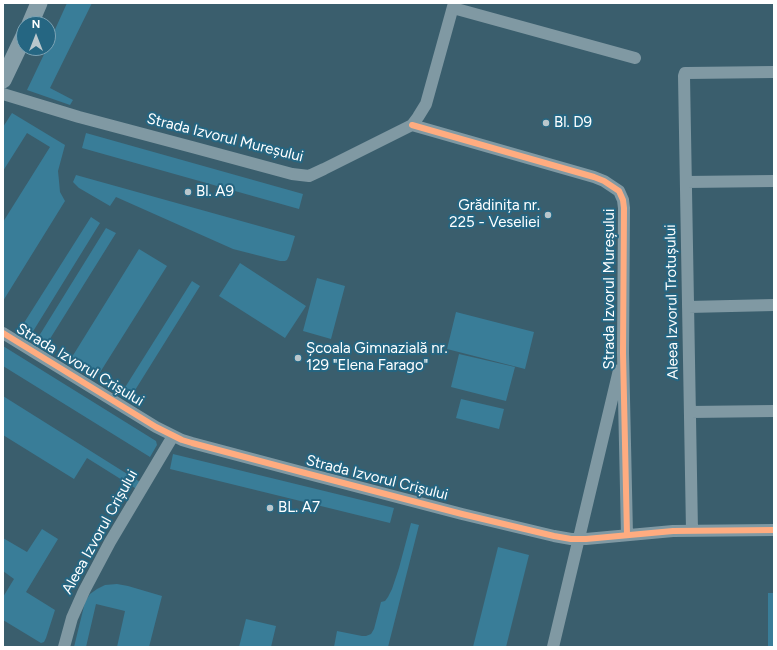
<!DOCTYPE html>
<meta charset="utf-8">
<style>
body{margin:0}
#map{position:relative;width:777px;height:650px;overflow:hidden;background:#3a5e6d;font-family:Figtree,sans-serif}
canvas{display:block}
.frame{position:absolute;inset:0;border:4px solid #fff;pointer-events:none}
.north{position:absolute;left:16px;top:16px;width:40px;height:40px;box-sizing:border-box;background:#256682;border:1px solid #7ca3b4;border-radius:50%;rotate:0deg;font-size:11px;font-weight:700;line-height:16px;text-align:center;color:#fff}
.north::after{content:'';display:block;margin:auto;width:14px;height:18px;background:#bac7cc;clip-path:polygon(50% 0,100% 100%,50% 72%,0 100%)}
</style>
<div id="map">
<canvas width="777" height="650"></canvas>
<div class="frame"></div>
<div class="north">N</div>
</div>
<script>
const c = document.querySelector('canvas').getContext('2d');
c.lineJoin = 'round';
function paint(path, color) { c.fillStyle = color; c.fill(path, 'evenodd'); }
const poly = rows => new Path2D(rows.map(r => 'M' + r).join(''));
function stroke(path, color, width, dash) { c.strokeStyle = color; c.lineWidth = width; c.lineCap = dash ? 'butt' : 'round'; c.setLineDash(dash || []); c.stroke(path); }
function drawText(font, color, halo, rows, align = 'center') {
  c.font = font + ' Figtree,sans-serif'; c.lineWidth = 4; c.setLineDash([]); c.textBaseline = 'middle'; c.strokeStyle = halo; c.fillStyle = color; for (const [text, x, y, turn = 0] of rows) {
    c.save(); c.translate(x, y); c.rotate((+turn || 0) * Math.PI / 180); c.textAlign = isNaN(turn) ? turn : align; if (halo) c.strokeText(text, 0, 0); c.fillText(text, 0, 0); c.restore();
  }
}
const green = poly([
 [67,3,92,3,50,88,73,100,70,105,27,90,47,48,48,48,48,45],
 [12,113,65,145,58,171,59,181,60,192,65,201,3,301,3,222,50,147,27,133,3,171,3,127],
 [86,133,303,194,299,209,82,148],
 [76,175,295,236,289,256,287,260,285,261,280,261,233,249,116,197,110,206,79,188,73,182],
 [91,217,100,223,32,333,22,326],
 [106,228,116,233,48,342,39,336],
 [139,249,167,266,99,374,72,357],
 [240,263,306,306,285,338,219,296],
 [317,278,345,286,331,339,303,331],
 [192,281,200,286,132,395,124,389],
 [456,312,534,332,525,369,447,349],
 [3,346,156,441,157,445,150,457,3,366],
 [459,354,515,367,506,401,451,387],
 [3,396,140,482,137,488,135,488,87,458,74,479,3,435],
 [461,399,504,409,499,429,456,418],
 [173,454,394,508,390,523,170,469],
 [411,523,419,525,388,647,334,647,337,631,362,636,366,636,371,634,374,629,381,602,385,601,388,597,392,589,399,568],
 [42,529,58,539,26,592,55,610,46,638,44,642,41,643,3,620,3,597,14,579,3,571,3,538,27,552],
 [498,547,529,555,506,647,473,647],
 [117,584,128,586,162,596,149,647,117,647,125,611,96,604,86,647,74,647,85,602,90,594,97,589,105,585],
 [768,593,774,593,774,647,768,647],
 [246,619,276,626,271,647,239,647]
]);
const street = poly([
 [453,8,635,58],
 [3,94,79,117,192,147,292,174,309,176,324,169,412,125,418,117,426,104,454,3],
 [412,125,594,177,604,181,619,191,623,200,624,208,623,353,627,535],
 [686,182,774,181],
 [688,307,774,305],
 [3,333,156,427,182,440,192,443,305,473,462,514,554,536,571,539,586,539,673,531,774,530],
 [690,412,774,411],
 [692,531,684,76,685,73,687,73,774,72],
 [64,647,72,618,84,591,110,542,173,436],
 [553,647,619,370]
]);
const secondary = poly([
 [30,24,39,3],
 [3,80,24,36]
]);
const cycleway = poly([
 [412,125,594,177,604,181,619,191,623,200,624,208,623,353,627,535],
 [3,333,156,427,182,440,192,443,305,473,462,514,554,536,571,539,586,539,673,531,774,530]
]);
const markers = [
 [546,123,4,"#bac7cc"],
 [188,192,4,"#bac7cc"],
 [548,215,4,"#bac7cc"],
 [298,358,4,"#bac7cc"],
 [270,508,4,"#bac7cc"]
];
const poiNames = [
 ["Bl. D9",554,123],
 ["Bl. A9",196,192],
 ["Grădinița nr.",540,206,"right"],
 ["225 - Veseliei",540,223,"right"],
 ["Școala Gimnazială nr.",306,349],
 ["129 \"Elena Farago\"",306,366],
 ["BL. A7",278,508]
];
const streetNames = [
 ["Strada Izvorul Mureșului",225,138,14],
 ["Strada Izvorul Mureșului",610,289,-90],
 ["Aleea Izvorul Trotușului",672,302,-91],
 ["Strada Izvorul Crișului",80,365,31],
 ["Strada Izvorul Crișului",377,478,14],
 ["Aleea Izvorul Crișului",100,532,-61]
];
paint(green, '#397d98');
stroke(street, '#8099a3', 12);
stroke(secondary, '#869ea8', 17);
stroke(cycleway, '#ffac80', 6);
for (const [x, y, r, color] of markers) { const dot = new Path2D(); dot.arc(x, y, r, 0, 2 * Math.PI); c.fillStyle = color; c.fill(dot); stroke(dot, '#256682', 1.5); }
drawText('15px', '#fff', '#256682', poiNames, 'left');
drawText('15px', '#fff', '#256682', streetNames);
</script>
